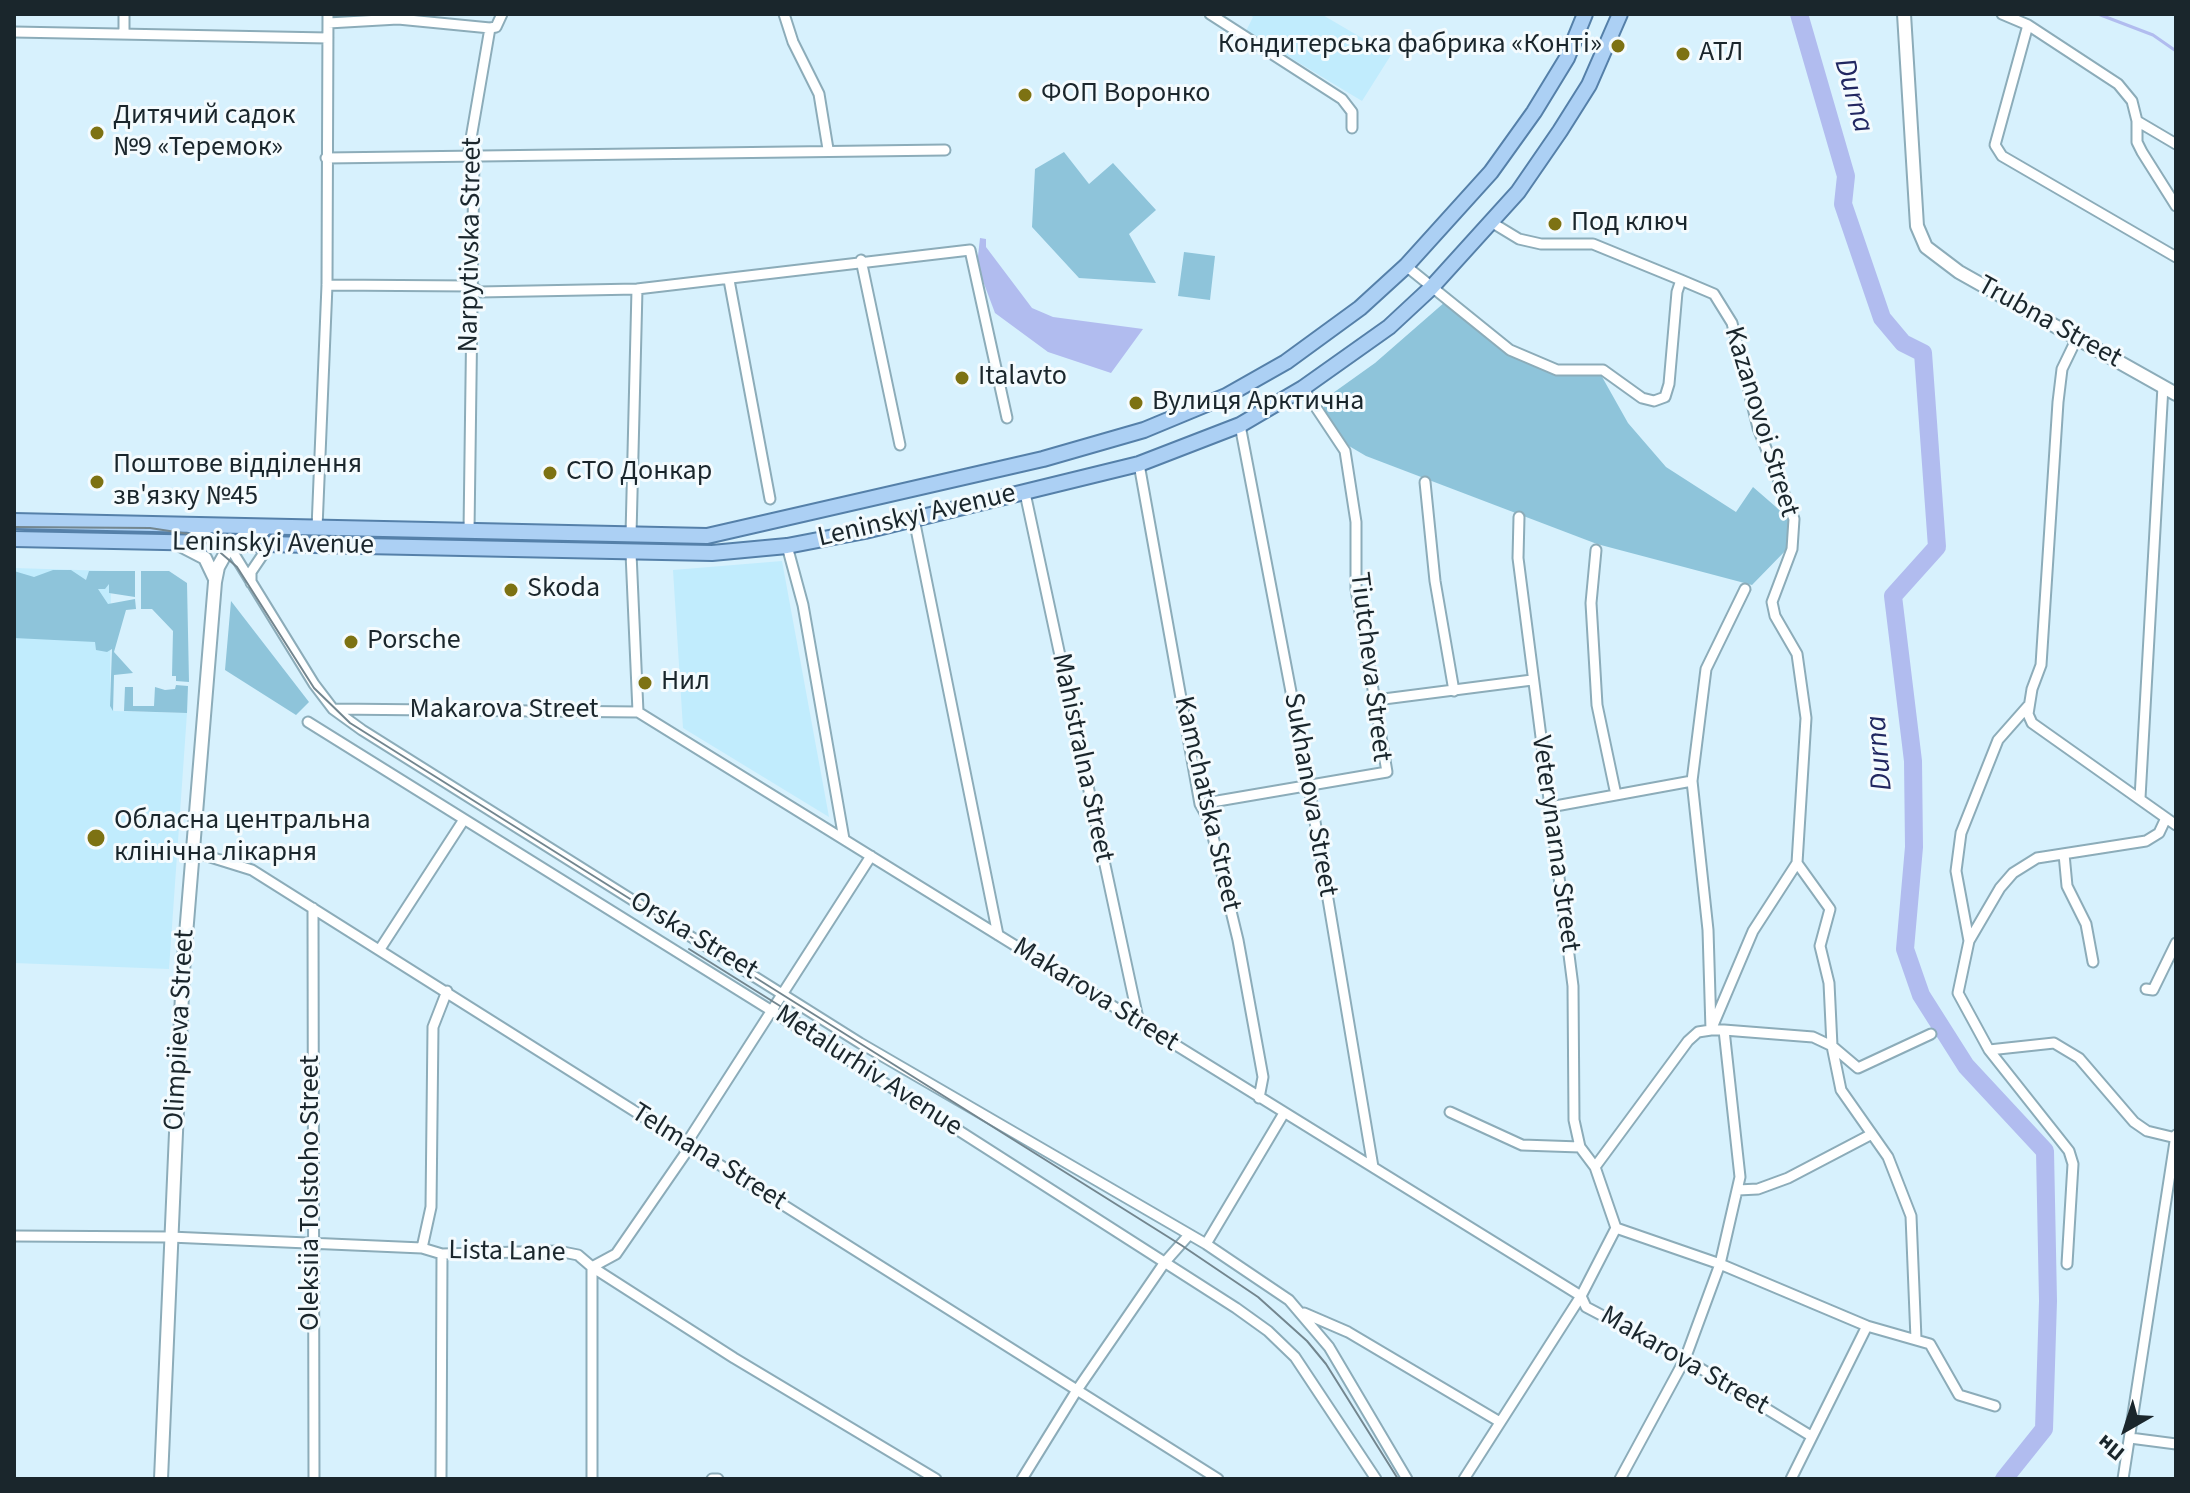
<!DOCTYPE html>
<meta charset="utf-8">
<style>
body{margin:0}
#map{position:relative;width:2190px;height:1493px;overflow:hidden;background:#d7f1fd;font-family:"Source Sans 3",sans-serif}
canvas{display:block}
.frame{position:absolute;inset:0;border:16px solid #1a262c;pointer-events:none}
.north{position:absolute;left:2086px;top:1389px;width:80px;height:80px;-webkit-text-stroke:6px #f4fbfe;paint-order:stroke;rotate:219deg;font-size:22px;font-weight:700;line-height:32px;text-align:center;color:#1a262c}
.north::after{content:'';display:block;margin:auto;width:28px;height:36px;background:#1a262c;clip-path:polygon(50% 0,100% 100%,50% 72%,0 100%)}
</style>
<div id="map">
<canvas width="2190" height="1493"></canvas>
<div class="frame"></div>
<div class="north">Пн</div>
</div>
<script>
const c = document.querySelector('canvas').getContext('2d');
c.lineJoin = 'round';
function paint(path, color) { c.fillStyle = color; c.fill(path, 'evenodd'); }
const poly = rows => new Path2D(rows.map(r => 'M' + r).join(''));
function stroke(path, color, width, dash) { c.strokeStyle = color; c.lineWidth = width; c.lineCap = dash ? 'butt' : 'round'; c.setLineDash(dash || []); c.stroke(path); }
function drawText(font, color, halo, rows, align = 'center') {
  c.font = font + ' "Source Sans 3",sans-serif'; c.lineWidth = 6; c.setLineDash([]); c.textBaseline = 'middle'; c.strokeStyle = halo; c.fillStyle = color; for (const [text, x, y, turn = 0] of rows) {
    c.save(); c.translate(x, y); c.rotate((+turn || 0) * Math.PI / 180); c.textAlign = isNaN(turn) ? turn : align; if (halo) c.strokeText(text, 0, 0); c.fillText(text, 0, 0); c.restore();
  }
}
const built = poly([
 [1248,14,1321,14,1391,55,1362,101,1246,31,1253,17],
 [782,561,829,817,683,728,673,570],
 [14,568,111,571,110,706,114,711,187,713,169,969,14,963]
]);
const green = poly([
 [1064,152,1089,184,1113,163,1156,210,1129,234,1156,283,1079,278,1032,227,1035,169],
 [1184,252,1215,256,1210,300,1178,296],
 [1445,302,1510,354,1556,375,1601,375,1628,423,1666,467,1736,512,1753,487,1791,520,1789,547,1752,585,1597,544,1366,456,1349,446,1323,410,1326,398,1375,363],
 [53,570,71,570,86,580,89,571,135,571,135,597,109,593,109,584,105,589,98,589,108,604,135,599,136,609,126,610,114,652,133,673,114,675,113,711,110,706,112,649,107,652,96,650,95,642,14,638,14,571,34,577],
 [141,571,169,571,187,583,189,682,176,681,176,676,172,676,173,631,152,609,141,609],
 [231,601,309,702,296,715,225,670],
 [176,685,188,686,187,713,124,711,125,687,133,687,133,706,154,706,155,687,165,690,175,689]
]);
const water = poly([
 [980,238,986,239,986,247,1032,308,1053,317,1143,329,1111,373,1048,352,995,313,977,265]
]);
const stream = poly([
 [2098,14,2153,35,2176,51]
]);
const river = poly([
 [1799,14,1846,176,1843,204,1882,318,1903,343,1923,353,1937,547,1893,596,1913,761,1914,847,1905,949,1921,995,1966,1066,2045,1151,2048,1301,2044,1429,2004,1479]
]);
const street = poly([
 [784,14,793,42,819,94,828,149],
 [1210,14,1342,99,1352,112,1352,128],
 [2002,14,2028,25,2118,84,2132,101,2137,121,2176,144],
 [328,23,398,19,490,28],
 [2028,25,1995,145,2002,156,2176,257],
 [490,28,496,27,502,14],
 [14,32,328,38],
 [124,33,124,14],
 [2137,121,2137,142,2142,152,2176,206],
 [326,158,945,150],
 [1491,222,1519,239,1541,244,1593,244,1681,280,1714,294,1732,323,1758,428,1794,519,1792,549,1772,602,1775,616,1797,654,1806,718,1797,863,1830,909,1820,946,1829,983,1832,1046,1841,1090,1888,1157,1911,1216,1916,1339],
 [861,260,900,445],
 [1406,266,1510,350,1557,370,1603,370,1642,398,1654,401,1665,397,1669,384,1677,292,1681,280],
 [729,280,770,499],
 [327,285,472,286,479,292,637,289,970,250,1007,418],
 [2077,338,2062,369,2058,402,2041,665,2032,689,2028,714,2032,723,2176,825],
 [1240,425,1309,786,1373,1167],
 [1139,464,1200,804,1209,820,1238,940,1263,1077,1259,1098],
 [1425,482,1435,581,1454,691],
 [1025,493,1139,1023],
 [914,519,998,935],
 [189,527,220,542,234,554,314,684,333,709,362,730,860,1043,1206,1244,1289,1300,1329,1347,1407,1479],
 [317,528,327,285,328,14],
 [469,531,474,156,469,150,490,28],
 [631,535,637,289],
 [787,546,803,605,844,839],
 [1596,550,1591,603,1597,705,1616,795],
 [631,553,638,712],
 [251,583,251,572,270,544],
 [1376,700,1532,680],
 [333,709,638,712,1581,1296,1586,1307,1685,1359,1811,1436],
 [308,722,772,1011,1236,1308,1268,1331,1295,1357,1376,1479],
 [2140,798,2163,386],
 [1200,804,1387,772,1356,589,1356,522,1345,451,1303,388],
 [1550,807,1692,781],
 [191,851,252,870,1218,1479],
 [2064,854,2067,886,2086,924,2093,962],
 [313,908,314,1479],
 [1969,941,1956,871,1961,833,1998,740,2028,706],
 [380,949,463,821],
 [2146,989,2153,990,2176,943],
 [1724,1030,1813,1037,1832,1046,1858,1068,1931,1034],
 [1989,1050,2054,1043,2079,1058,2134,1122,2147,1131,2176,1138],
 [1450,1112,1522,1145,1580,1147],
 [1595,1167,1688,1041,1698,1032,1711,1030,1753,931,1797,863],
 [1738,1190,1758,1189,1788,1178,1872,1134],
 [1616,1228,1720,1264,1867,1326,1930,1344,1959,1395,1995,1406],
 [14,1236,170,1237,422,1248,442,1254,558,1251,578,1255,592,1267,734,1358,936,1479],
 [1206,1244,1284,1113],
 [422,1248,431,1207,433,1027,447,991],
 [2067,1264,2073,1164,2069,1151,1989,1050,1958,993,1969,941,2000,888,2013,873,2037,858,2146,841,2159,833,2166,818],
 [1304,1313,1348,1332,1500,1422],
 [2130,1438,2176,1444],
 [441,1479,442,1254],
 [592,1479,592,1267,616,1254,685,1154,686,1144,871,856],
 [712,1479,718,1479],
 [1022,1479,1077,1390,1165,1262,1188,1236],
 [1464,1479,1581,1296,1616,1228,1595,1167,1580,1147,1574,1120,1573,986,1518,558,1519,517],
 [1620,1479,1685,1359,1720,1264,1740,1177,1724,1030,1711,1030,1708,930,1692,781,1706,669,1745,589],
 [1791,1479,1867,1326],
 [2123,1479,2176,1135]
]);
const secondary = poly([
 [1904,14,1917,226,1926,247,1959,272,2176,394],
 [178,544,205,558,215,579],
 [161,1479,183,971,215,582,218,567,228,549,247,534,264,530]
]);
const primary = poly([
 [14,521,707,536,1043,459,1144,430,1226,396,1286,362,1360,308,1406,266,1491,172,1534,112,1567,58,1585,14],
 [14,539,712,553,787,546,865,531,1139,464,1240,425,1303,388,1389,327,1431,288,1518,192,1560,131,1589,85,1620,14]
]);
const tram = poly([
 [14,527,150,528,189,534,214,547,237,567,314,688,350,723,1181,1245,1258,1297,1307,1341,1326,1364,1398,1479],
 [689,949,852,1051]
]);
const markers = [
 [1618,46,8,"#7d7213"],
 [1683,54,8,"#7d7213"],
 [1025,95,8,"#7d7213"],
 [97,133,8,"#7d7213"],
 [1555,224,8,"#7d7213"],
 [962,378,8,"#7d7213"],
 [1136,403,8,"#7d7213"],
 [550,473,8,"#7d7213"],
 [97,482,8,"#7d7213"],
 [511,590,8,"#7d7213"],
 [351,642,8,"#7d7213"],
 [645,683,8,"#7d7213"],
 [96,838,10,"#7d7213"]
];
const poiNames = [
 ["Кондитерська фабрика «Конті»",1602,46,"right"],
 ["АТЛ",1699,54],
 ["ФОП Воронко",1041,95],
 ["Дитячий садок",113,117],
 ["№9 «Теремок»",113,149],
 ["Под ключ",1571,224],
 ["Italavto",978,378],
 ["Вулиця Арктична",1152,403],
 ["Поштове відділення",113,466],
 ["зв'язку №45",113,498],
 ["СТО Донкар",566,473],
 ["Skoda",527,590],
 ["Porsche",367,642],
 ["Нил",661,683],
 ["Обласна центральна",114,822],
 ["клінічна лікарня",114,854]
];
const streetNames = [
 ["Narpytivska Street",472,245,-89],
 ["Trubna Street",2049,323,29],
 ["Kazanovoi Street",1760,422,73],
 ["Leninskyi Avenue",917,517,-13],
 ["Leninskyi Avenue",273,545,1],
 ["Tiutcheva Street",1369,667,83],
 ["Makarova Street",504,711],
 ["Mahistralna Street",1081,758,78],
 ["Sukhanova Street",1309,795,80],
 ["Kamchatska Street",1206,804,77],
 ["Veterynarna Street",1554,844,82],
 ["Orska Street",693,937,31],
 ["Makarova Street",1095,996,32],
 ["Olimpiieva Street",181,1030,-87],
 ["Metalurhiv Avenue",868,1072,33],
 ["Telmana Street",708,1158,32],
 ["Oleksiia Tolstoho Street",312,1193,-90],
 ["Lista Lane",507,1253,1],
 ["Makarova Street",1684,1362,30]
];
const waterNames = [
 ["Durna",1852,96,74],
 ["Durna",1881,753,-95]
];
paint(built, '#c1ecfd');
paint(green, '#8ec4da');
paint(water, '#b1bcef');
stroke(stream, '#b1bcef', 3);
stroke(river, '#b1bcef', 18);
stroke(street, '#8cacb9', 13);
stroke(secondary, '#8cacb9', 16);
stroke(primary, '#5580a9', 18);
stroke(street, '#fff', 9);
stroke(secondary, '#fff', 12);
stroke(primary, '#acd0f4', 14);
stroke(tram, '#73868f', 2);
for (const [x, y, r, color] of markers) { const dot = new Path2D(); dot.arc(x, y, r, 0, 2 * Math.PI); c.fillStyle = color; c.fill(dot); stroke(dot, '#f4fbfe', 3); }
drawText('28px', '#1a262c', '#f4fbfe', poiNames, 'left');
drawText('28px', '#1a262c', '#f4fbfe', streetNames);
drawText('italic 30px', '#212761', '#f4fbfe', waterNames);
</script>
